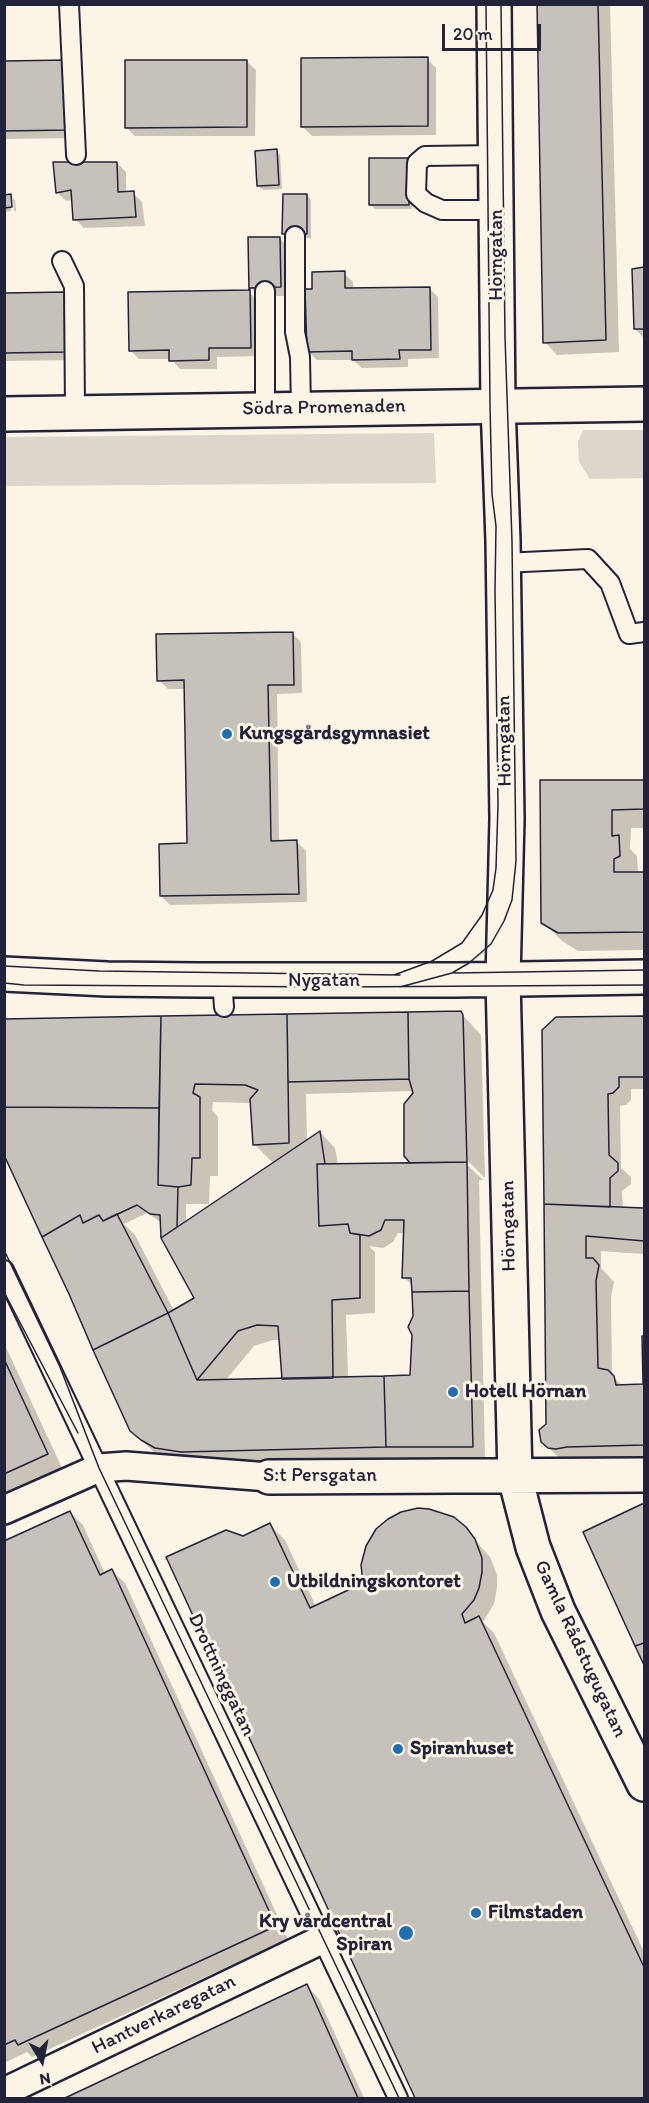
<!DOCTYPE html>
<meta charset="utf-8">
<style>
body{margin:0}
#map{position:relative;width:649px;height:2103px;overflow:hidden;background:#fcf5e5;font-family:Itim,sans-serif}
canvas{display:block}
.frame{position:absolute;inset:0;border:6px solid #22223b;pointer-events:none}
.north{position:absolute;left:12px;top:2031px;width:60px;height:60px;-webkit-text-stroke:4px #fcf5e5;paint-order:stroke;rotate:170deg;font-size:16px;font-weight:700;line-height:24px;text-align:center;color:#22223b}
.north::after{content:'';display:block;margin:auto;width:21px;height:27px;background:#22223b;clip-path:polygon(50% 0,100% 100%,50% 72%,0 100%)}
.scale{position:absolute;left:442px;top:24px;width:99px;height:27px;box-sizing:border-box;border:3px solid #22223b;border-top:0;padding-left:8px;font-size:18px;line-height:21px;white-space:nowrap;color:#22223b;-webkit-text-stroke:4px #fcf5e5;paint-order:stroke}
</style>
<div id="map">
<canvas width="649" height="2103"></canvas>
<div class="frame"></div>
<div class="north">N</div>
<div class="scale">20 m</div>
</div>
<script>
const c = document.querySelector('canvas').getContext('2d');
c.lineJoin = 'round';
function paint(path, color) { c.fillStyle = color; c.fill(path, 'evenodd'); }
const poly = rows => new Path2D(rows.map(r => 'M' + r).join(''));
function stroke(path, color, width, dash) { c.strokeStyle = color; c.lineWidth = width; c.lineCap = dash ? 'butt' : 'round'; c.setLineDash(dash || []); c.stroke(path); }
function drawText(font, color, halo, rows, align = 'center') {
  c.font = font + ' Itim,sans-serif'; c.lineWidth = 6; c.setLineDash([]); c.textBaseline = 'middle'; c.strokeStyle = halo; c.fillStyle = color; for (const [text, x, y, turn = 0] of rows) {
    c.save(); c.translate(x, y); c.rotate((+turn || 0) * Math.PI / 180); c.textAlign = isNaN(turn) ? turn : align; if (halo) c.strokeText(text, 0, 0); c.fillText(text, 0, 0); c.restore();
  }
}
const green = poly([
 [583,430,644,430,644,478,590,479,579,462,578,441],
 [434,433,436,483,5,486,5,437]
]);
const shadow = poly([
 [538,4,610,4,619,352,557,355,545,342],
 [427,59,436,68,436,135,312,136,303,127],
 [246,61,256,70,255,136,135,136,126,127],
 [4,63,77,138,4,139],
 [276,151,280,155,282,189,263,190,258,186],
 [407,160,412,164,412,209,375,209,371,205],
 [117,163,126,172,126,193,133,193,142,202,145,226,84,228,75,219,73,200,66,201,57,192],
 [307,195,311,200,311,238,288,237,284,233],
 [4,196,11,196,15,200,16,211,14,211,13,198,10,198,11,211,4,212],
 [280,239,289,248,289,296,259,296,250,287],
 [644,269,644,338,635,329,633,270],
 [344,273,353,282,353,290,429,288,438,297,439,358,408,359,408,367,362,368,353,360,317,360,308,351,314,290],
 [249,292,258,301,259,356,217,357,217,369,180,369,171,359,139,359,130,350],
 [4,294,76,360,4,361],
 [292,633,301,642,302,693,277,694,279,842,297,842,306,851,307,902,170,905,161,896,189,845,186,689,168,689,159,680],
 [542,781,644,781,644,828,631,828,630,849,637,856,638,874,644,874,644,950,578,951,562,941,543,922],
 [460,1012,481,1035,485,1178,463,1156,460,1158,483,1180,479,1180,485,1460,404,1459,404,1465,201,1470,161,1459,131,1430,4,1021],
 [414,1091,413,1164,338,1165,335,1148,320,1132,307,1142,306,1094],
 [213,1102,252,1103,254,1144,274,1164,186,1223,186,1204,209,1204,210,1176,218,1176,218,1117,212,1110],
 [147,1213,162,1223,163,1238,196,1299,174,1311,135,1235,124,1224],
 [398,1233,405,1233,404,1277,413,1286,415,1317,411,1377,348,1379,346,1315,375,1313,375,1252,369,1246,383,1248,393,1242],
 [273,1340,280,1340,283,1380,225,1381,254,1346],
 [644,1017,644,1089,631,1089,631,1100,626,1105,620,1106,621,1168,631,1177,631,1184,622,1191,623,1209,644,1209,644,1254,601,1251,601,1268,614,1282,611,1297,612,1376,623,1386,644,1386,644,1460,565,1463,542,1442,548,1425,556,1018],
 [4,1343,63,1470,4,1497],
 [642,1506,644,1506,644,1661,585,1532],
 [70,1512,83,1525,105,1574,112,1571,125,1583,288,1939,32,2057,27,2052,4,2063,4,1543],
 [269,1524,285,1540,316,1607,365,1584,465,1529,490,1557,497,1575,497,1588,494,1604,483,1622,494,1633,644,1952,644,2098,417,2098,168,1557,243,1537],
 [307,1986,319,1999,364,2098,68,2098]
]);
const building = poly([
 [537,4,598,4,606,340,543,343,537,4],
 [428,57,428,126,301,127,301,58,428,57],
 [67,60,68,130,4,131,4,61,67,60],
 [125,60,247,60,247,127,125,128,125,60],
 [277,149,279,185,257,186,255,151,277,149],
 [369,158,408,158,409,205,369,205,369,158],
 [53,162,117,162,118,192,134,191,136,217,73,220,71,190,56,193,53,162],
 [11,194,12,207,4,208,4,195,11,194],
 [283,194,307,194,307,234,282,234,283,194],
 [248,237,280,237,281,287,250,288,251,348,209,348,209,360,169,361,169,350,129,351,128,292,249,290,248,237],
 [644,267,644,329,634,329,632,269,644,267],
 [345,271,345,288,430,287,431,350,399,350,400,359,352,360,352,351,307,352,305,289,312,289,312,272,345,271],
 [67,292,67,352,4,353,4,293,67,292],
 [293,632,294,685,268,685,270,782,271,841,297,840,299,894,160,896,159,844,187,843,184,680,157,681,156,634,293,632],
 [540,780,644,780,644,809,612,810,612,836,619,835,620,856,614,859,614,872,644,872,644,932,558,933,541,923,540,780],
 [461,1011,463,1015,467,1162,410,1163,404,1156,404,1104,413,1093,409,1079,408,1012,461,1011],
 [408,1012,409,1079,288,1082,287,1014,408,1012],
 [287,1014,289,1143,253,1145,250,1099,258,1090,245,1085,195,1084,193,1093,200,1097,200,1158,192,1158,191,1185,178,1187,158,1185,161,1016,287,1014],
 [161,1016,159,1108,4,1107,4,1019,161,1016],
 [644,1016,644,1077,619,1077,619,1087,613,1093,608,1094,609,1155,618,1163,618,1171,610,1178,610,1207,544,1204,542,1030,556,1017,644,1016],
 [4,1107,159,1108,158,1185,178,1187,177,1227,161,1238,160,1215,150,1214,137,1205,103,1221,99,1215,83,1223,80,1215,42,1237,4,1155,4,1107],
 [320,1131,325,1164,317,1164,319,1226,348,1224,350,1233,360,1235,360,1298,332,1300,333,1378,282,1379,278,1326,257,1325,238,1331,197,1380,168,1313,194,1298,161,1238,320,1131],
 [467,1162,469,1291,412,1292,411,1278,402,1278,404,1220,385,1220,381,1230,369,1236,350,1233,348,1224,319,1226,317,1164,467,1162],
 [544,1204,644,1208,644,1241,586,1236,586,1258,593,1258,599,1265,596,1281,598,1368,608,1370,614,1376,616,1385,643,1384,642,1336,644,1336,644,1445,567,1447,556,1449,548,1448,541,1442,539,1430,546,1424,544,1204],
 [117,1214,168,1313,93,1350,69,1294,42,1237,80,1215,83,1223,99,1215,103,1221,117,1214],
 [469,1291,473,1447,386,1447,384,1376,410,1375,412,1335,408,1327,413,1316,412,1292,469,1291],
 [168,1313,197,1380,384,1376,386,1447,181,1452,155,1448,141,1440,130,1431,93,1350,168,1313],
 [4,1359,48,1454,4,1474,4,1359],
 [642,1504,644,1504,644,1643,635,1646,583,1532,642,1504],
 [418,1508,429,1509,454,1517,466,1527,475,1539,482,1558,482,1572,479,1588,474,1600,462,1614,465,1623,479,1616,644,1967,644,2098,415,2098,166,1557,226,1530,243,1536,270,1523,310,1608,363,1583,361,1565,366,1546,376,1529,388,1519,401,1512,418,1508],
 [70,1511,100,1575,112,1569,276,1926,18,2045,15,2040,4,2045,4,1541,70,1511],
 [644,1643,644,1665,635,1646,644,1643],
 [307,1984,358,2098,65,2098,307,1984]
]);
const service = poly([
 [69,4,76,155],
 [496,155,425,156,417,163,416,194,426,203,442,210,497,210],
 [295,236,295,332,300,357,301,408],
 [62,261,74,286,75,412],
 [265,408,265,291],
 [503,563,588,559,610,583,629,634,644,632],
 [222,980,224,1007],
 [4,1270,398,2098]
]);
const pedestrian = poly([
 [4,1510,99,1468,126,1466,269,1477],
 [4,2092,323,1939]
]);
const minor = poly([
 [494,4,498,405,503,541,507,819,503,979,515,1477,533,1547,558,1611,644,1784],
 [4,974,107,979,199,980,456,980,644,977],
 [269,1477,644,1475]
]);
const secondary = poly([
 [4,414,644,404]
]);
const tram = poly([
 [4,966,99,971,400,975],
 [454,973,644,970],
 [394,975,432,961,462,943,482,915,493,890,496,868,498,805,495,590,496,526,492,494,490,405,486,4],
 [4,983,24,985,338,987,644,985],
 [400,987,452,973,469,963,491,944,504,921,512,900,516,861,512,541,505,337,501,4],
 [4,1250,60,1367,99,1468,399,2098],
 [4,1292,78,1433]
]);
const markers = [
 [227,734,6,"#1f6fb2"],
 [453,1392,6,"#1f6fb2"],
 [275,1582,6,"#1f6fb2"],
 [398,1749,6,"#1f6fb2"],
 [476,1913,6,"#1f6fb2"],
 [406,1933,8,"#1f6fb2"]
];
const streetNames = [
 ["Hörngatan",497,255,-90],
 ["Södra Promenaden",324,408,-1],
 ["Hörngatan",505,741,-91],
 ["Nygatan",324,981],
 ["Hörngatan",509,1226,-91],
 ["S:t Persgatan",320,1476],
 ["Gamla Rådstugugatan",580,1649,65],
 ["Drottninggatan",221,1675,65],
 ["Hantverkaregatan",164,2015,-26]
];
const poiNames = [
 ["Kungsgårdsgymnasiet",239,734],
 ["Hotell Hörnan",465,1392],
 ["Utbildningskontoret",287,1582],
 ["Spiranhuset",410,1749],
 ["Filmstaden",488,1913],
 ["Kry vårdcentral",392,1922,"right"],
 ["Spiran",392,1945,"right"]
];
paint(green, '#dcd6cc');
paint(shadow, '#0003');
paint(building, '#c6c1bb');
stroke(building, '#22223b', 1.5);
stroke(service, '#22223b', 22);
stroke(pedestrian, '#22223b', 32);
stroke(minor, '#22223b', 38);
stroke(secondary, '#22223b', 38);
stroke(service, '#fcf5e5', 18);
stroke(pedestrian, '#fcf5e5', 27);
stroke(minor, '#fcf5e5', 33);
stroke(secondary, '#fcf5e5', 33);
stroke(tram, '#22223b', 1.5);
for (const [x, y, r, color] of markers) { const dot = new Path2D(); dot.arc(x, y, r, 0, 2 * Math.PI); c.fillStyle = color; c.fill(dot); stroke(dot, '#fcf5e5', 2); }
drawText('20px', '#22223b', '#fcf5e5', streetNames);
drawText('bold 20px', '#22223b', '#fcf5e5', poiNames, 'left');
</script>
